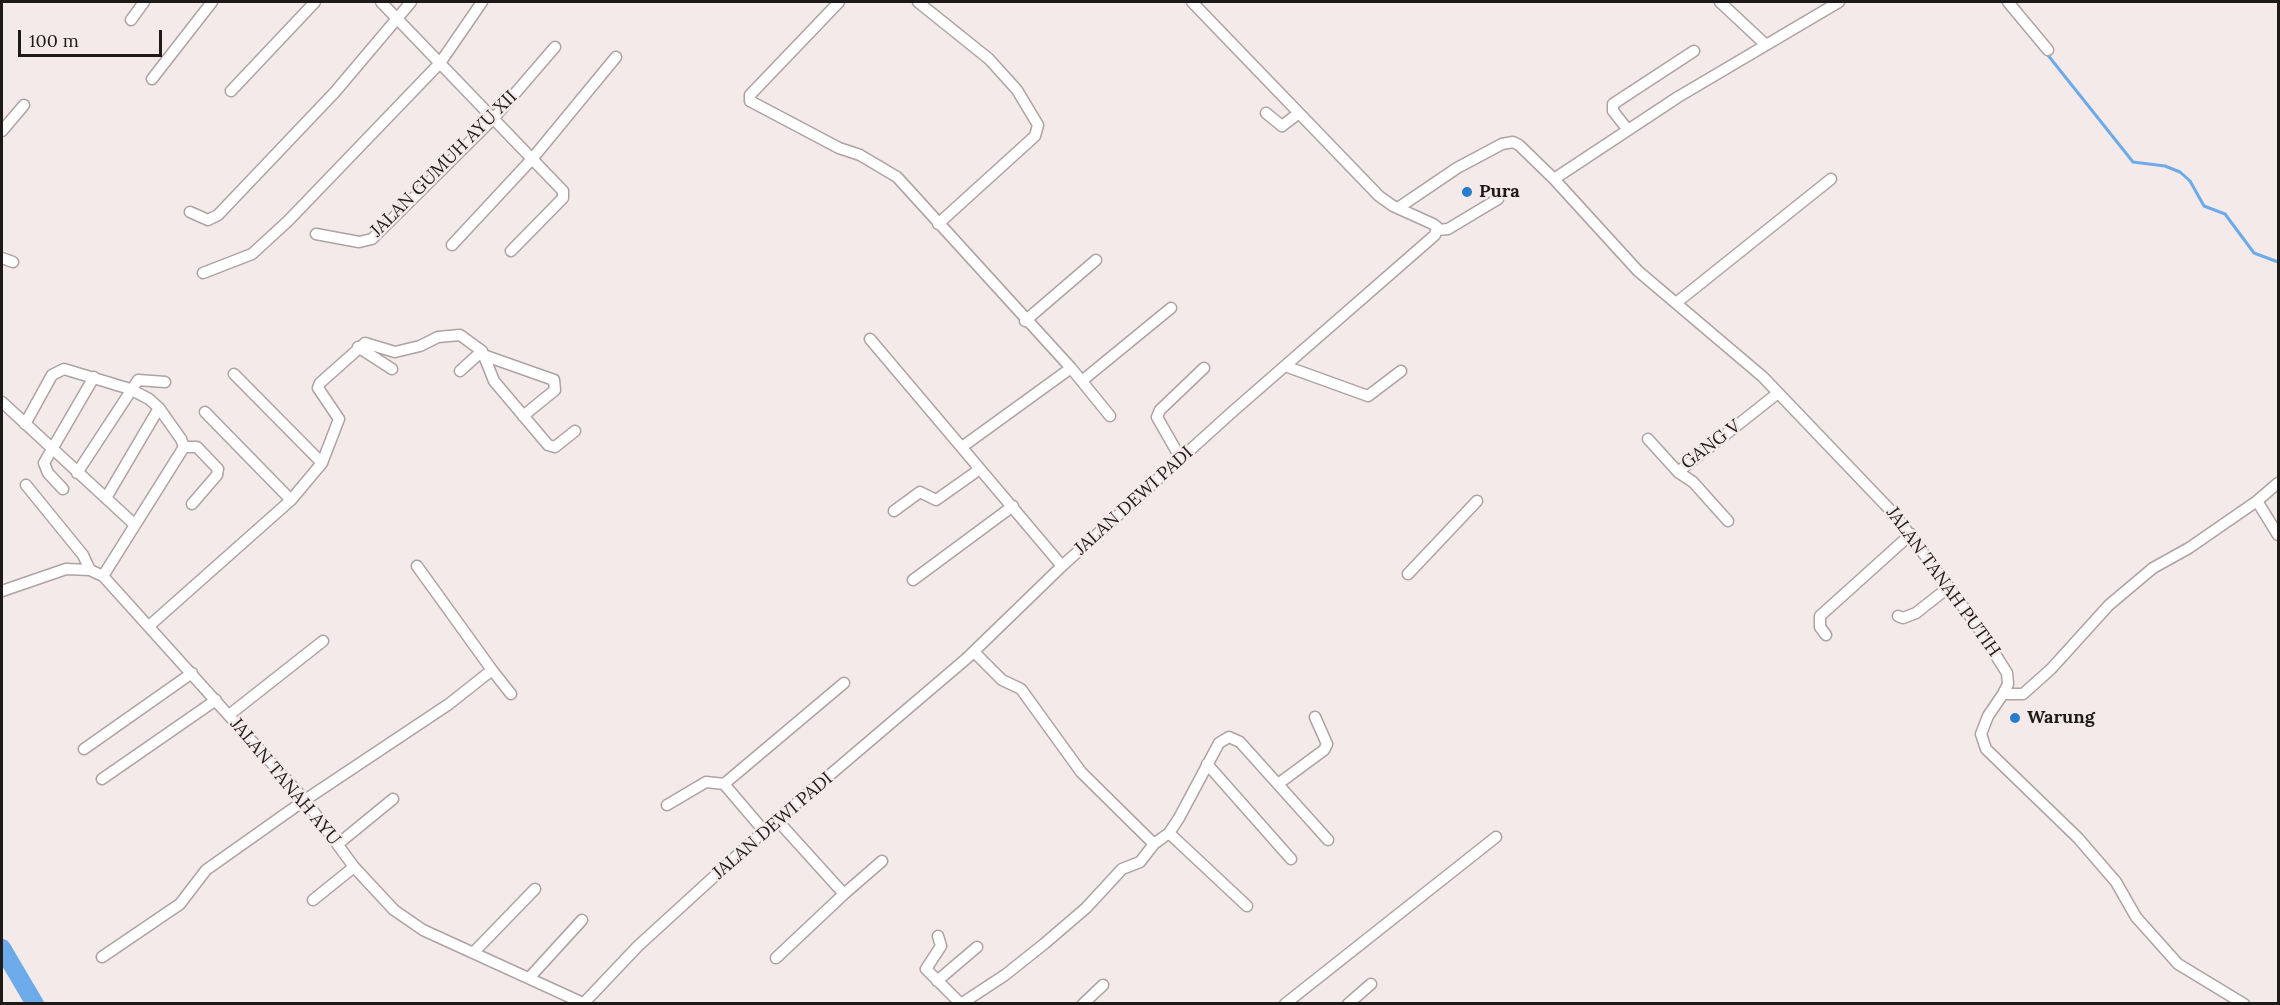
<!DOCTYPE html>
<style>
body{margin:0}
#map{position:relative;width:2280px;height:1005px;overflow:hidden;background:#f4eae9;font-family:Lora,serif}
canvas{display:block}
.frame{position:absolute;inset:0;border:3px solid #1d1a19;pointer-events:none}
.scale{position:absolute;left:18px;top:30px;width:144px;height:27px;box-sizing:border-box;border:3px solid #1d1a19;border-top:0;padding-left:8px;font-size:18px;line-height:21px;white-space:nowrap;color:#1d1a19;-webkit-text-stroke:4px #f4eae9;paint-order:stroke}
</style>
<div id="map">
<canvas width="2280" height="1005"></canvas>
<div class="frame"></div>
<div class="scale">100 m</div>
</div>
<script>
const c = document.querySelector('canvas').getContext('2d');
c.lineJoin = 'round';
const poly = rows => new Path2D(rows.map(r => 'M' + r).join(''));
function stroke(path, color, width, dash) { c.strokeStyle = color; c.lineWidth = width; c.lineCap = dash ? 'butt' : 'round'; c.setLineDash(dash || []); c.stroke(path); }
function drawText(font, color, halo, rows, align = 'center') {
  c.font = font + ' Lora,serif'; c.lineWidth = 5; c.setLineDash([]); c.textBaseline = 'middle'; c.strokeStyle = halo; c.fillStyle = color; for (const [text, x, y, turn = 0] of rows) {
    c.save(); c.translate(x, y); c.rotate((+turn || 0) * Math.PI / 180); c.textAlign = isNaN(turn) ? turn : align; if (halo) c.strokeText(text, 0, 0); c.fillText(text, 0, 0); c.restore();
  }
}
const stream = poly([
 [2047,54,2133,162,2165,166,2180,172,2190,181,2204,206,2225,214,2254,253,2278,262]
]);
const river = poly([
 [2,948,35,1004]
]);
const minor = poly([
 [381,2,563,191,563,198,511,251],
 [839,2,750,95,750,101,839,148,860,155,897,177,1071,368,962,447],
 [918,2,989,59,1017,90,1038,125,1035,136,938,224],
 [1720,2,1766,45],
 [2008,2,2048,50],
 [131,20,144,2],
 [152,79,212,2],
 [231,91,315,2],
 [1266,113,1282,126,1299,113],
 [1628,130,1613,111,1613,104,1694,51],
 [2,131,24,105],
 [1554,179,1678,97,1839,2],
 [1398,208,1457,168,1502,144,1513,142,1519,145,1554,179,1638,271,1763,377,1895,515,1976,624,2007,673,2008,684,2003,694,1988,716,1981,734,1986,749,2078,838,2116,882,2136,917,2178,964,2244,1004],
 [190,212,208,220,218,215,335,92,411,2],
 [1437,230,1448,229,1498,199],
 [316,234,359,242,372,239,493,119,555,47],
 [452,245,532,159,616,57],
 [2,258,13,262],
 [203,273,252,254,288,221,440,63,482,2],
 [1676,303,1831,179],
 [1025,321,1096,260],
 [870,339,1062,566],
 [358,347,392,369],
 [486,356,554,380,555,390,523,416],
 [1285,366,1368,396,1401,371],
 [1071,368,1110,416],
 [460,371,482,351],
 [234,374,322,463],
 [1083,380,1171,308],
 [2,402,134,524],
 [205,412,291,500],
 [25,424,52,375,64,369,130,389,149,399,159,408,181,439,184,447,103,576],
 [1648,439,1678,472,1778,393],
 [184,447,197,447,218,469,217,475,192,504],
 [1181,459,1157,417,1160,410,1204,368],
 [1678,472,1693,482,1728,521],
 [77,473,138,380,165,382],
 [26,485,83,555,90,570],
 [63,489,48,473,44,463,94,377],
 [106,498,159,408],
 [2257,501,2278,483],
 [894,511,920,492,936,500,980,469],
 [1408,574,1477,501],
 [913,580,1013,506],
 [2,591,66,569,90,570,103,576,305,800,354,867,394,910,423,930,585,1004],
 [1898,616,1903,618,1916,613,1949,587],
 [149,626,291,500,322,463,339,419,318,388,320,383,365,343,395,352,420,346,438,337,460,335,482,351,494,381,548,445,555,447,575,431],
 [1826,635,1820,627,1820,616,1911,534],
 [974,652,1002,680,1021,689,1081,772,1154,844,1169,833,1179,818,1219,743,1229,737,1240,742,1328,840],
 [492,670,511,694],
 [2003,694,2023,694,2051,669,2109,605,2153,568,2189,548,2257,501,2278,535],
 [229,715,323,641],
 [84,749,192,673],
 [1207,764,1291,859],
 [102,779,216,700],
 [1278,784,1324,750,1327,744,1315,717],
 [667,805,706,782,724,784],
 [777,820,844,894,882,861],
 [764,831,724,784,844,683],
 [1169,833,1247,906],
 [338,844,393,799],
 [313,900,354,867],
 [938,936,941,946,926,969,961,1004],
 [473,953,535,889],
 [102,957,180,904,206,870,305,800,449,704,492,670,417,566],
 [776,958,844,894],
 [530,977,582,920],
 [937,981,977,947],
 [583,1004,638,946,764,831,966,659,1062,566,1231,413,1435,235,1437,227,1433,224,1393,206,1379,196,1192,2],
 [961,1004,1005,975,1044,944,1086,908,1122,869,1140,862,1154,844],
 [1083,1004,1103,985],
 [1285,1004,1496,837],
 [1348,1004,1371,984]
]);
const markers = [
 [1467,192,6,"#277dcb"],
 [2015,718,6,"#277dcb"]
];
const streetNames = [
 ["JALAN GUMUH AYU XII",444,164,-45],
 ["GANG V",1711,445,-37],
 ["JALAN DEWI PADI",1134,501,-42],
 ["JALAN TANAH PUTIH",1943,582,54],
 ["JALAN TANAH AYU",285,782,50],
 ["JALAN DEWI PADI",773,826,-41]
];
const poiNames = [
 ["Pura",1479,192],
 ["Warung",2027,718]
];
stroke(stream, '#6daae9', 3);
stroke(river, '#6daae9', 18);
stroke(minor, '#ada3a2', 13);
stroke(minor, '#fff', 10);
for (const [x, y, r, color] of markers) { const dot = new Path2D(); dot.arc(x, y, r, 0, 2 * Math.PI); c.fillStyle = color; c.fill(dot); stroke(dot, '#f4eae9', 2); }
drawText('18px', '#1d1a19', '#f4eae9', streetNames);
drawText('bold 18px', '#1d1a19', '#f4eae9', poiNames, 'left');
</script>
